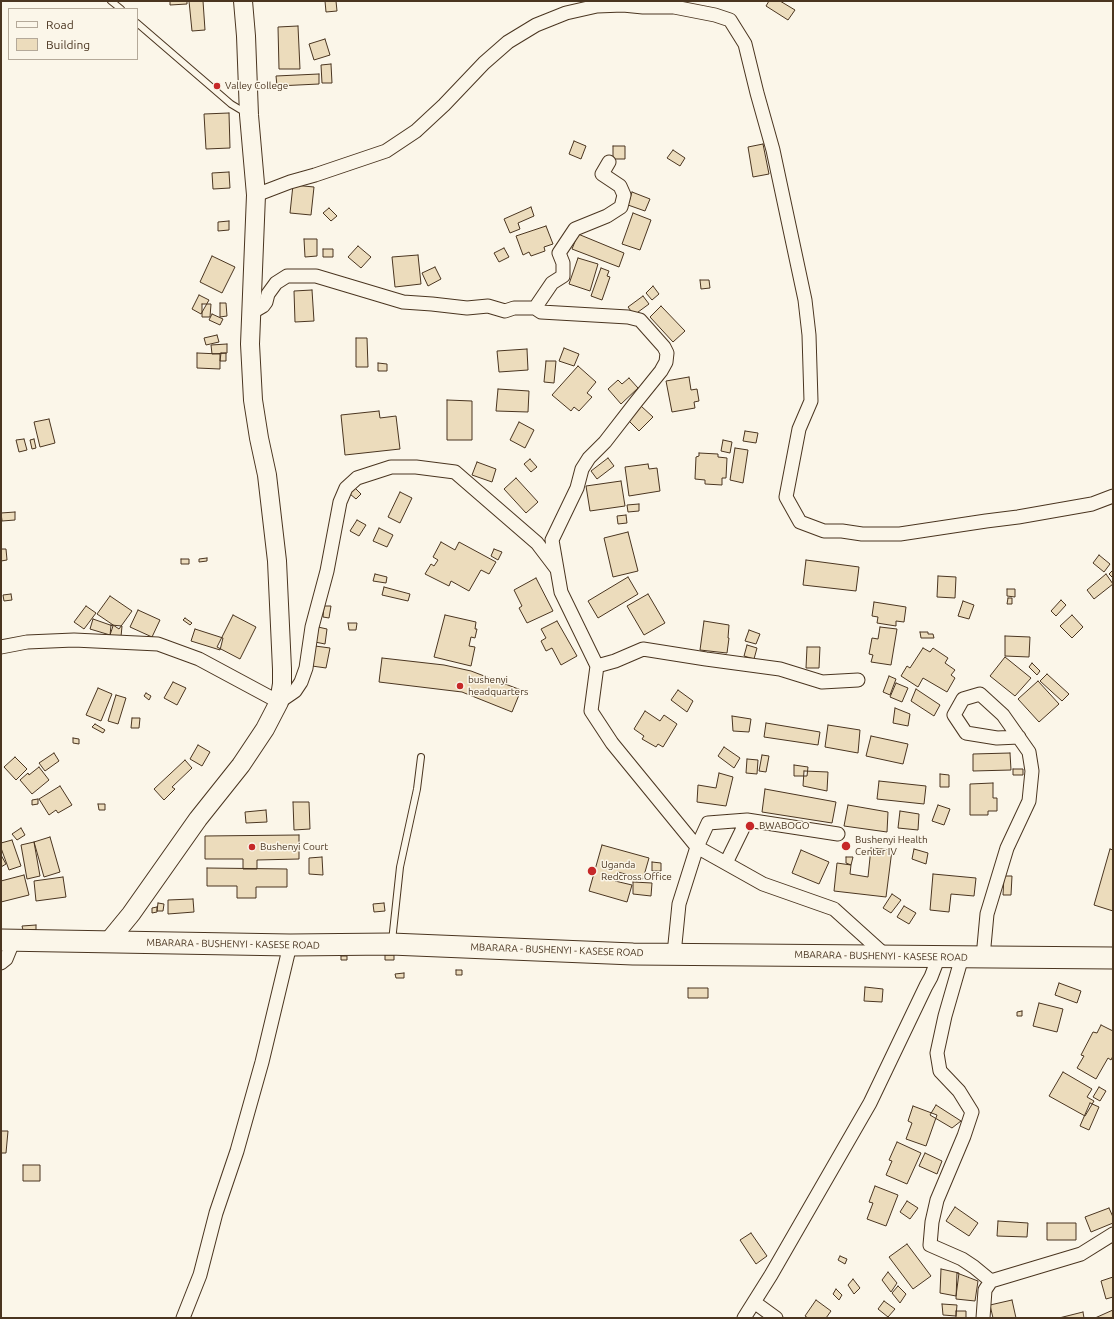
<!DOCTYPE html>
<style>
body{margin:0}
#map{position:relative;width:1114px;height:1319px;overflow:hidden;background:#fbf6e9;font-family:Ubuntu,sans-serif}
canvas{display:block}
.frame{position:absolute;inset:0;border:2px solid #4a3520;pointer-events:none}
.legend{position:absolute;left:8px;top:8px;width:130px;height:52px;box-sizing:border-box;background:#fbf6e9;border:1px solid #b4a999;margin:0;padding:5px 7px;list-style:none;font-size:12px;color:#4a3520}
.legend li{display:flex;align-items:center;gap:8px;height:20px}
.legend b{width:20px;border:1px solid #b4a999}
</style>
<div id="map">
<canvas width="1114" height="1319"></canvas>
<div class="frame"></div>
<ul class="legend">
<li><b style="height:5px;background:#fbf6e9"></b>Road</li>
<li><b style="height:11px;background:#ecdcbc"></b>Building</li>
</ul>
</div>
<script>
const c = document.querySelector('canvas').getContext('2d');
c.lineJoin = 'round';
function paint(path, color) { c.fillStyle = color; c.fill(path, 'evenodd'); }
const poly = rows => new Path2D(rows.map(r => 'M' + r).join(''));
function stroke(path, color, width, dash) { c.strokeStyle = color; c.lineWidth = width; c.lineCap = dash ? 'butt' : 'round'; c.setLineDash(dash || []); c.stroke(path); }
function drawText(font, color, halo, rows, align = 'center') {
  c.font = font + ' Ubuntu,sans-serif'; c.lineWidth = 3; c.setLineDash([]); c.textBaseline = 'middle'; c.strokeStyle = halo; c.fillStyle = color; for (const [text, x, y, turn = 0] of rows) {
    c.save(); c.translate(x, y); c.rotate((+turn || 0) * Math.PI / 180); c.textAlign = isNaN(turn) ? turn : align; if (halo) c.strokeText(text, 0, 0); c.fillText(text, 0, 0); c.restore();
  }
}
const building = poly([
 [170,1,187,1,187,4,170,5,170,1],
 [189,1,203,1,205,30,192,31,189,1],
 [325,1,336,1,337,11,326,12,325,1],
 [769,1,780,1,795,10,788,20,766,6,769,1],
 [298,26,300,69,279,69,278,27,298,26],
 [325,39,330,55,314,60,309,44,325,39],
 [331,64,332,83,322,83,321,65,331,64],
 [319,74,319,84,277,86,276,76,319,74],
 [229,113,230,148,206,149,204,114,229,113],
 [574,141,586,146,581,159,569,154,574,141],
 [763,144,769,174,753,177,748,147,763,144],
 [613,146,625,146,625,159,613,159,613,146],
 [673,150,685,158,680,166,667,158,673,150],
 [229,172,230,188,213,189,212,173,229,172],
 [293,185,314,187,311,215,290,213,293,185],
 [632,192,650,199,645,211,628,205,632,192],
 [531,207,534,216,518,223,520,229,510,233,504,219,531,207],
 [329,208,337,216,331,221,323,213,329,208],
 [633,213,651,220,640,250,622,244,633,213],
 [229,221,229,230,218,231,218,222,229,221],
 [546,226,553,244,544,247,545,251,531,256,529,252,523,255,516,236,546,226],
 [578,234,624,253,619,267,572,249,578,234],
 [304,239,317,239,317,256,305,257,304,239],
 [358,246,371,257,361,268,348,257,358,246],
 [504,248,509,257,499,262,494,253,504,248],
 [323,249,333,249,333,257,323,257,323,249],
 [418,255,421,284,395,287,392,257,418,255],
 [212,256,235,267,222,293,200,282,212,256],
 [578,258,598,264,590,291,569,284,578,258],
 [435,267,441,279,428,286,422,273,435,267],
 [601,268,609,271,607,276,610,277,602,300,591,296,601,268],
 [700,280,709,280,710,288,701,289,700,280],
 [653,286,659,294,652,300,646,293,653,286],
 [312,290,314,321,295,322,294,291,312,290],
 [199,295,209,300,201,314,192,309,199,295],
 [643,296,649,304,634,315,628,307,643,296],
 [220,303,226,303,227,316,220,317,220,303],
 [202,304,211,304,210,317,202,317,202,304],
 [661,306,685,331,673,342,650,317,661,306],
 [212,314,223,319,220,325,209,320,212,314],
 [217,335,219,342,206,345,204,338,217,335],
 [356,338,367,338,368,367,356,367,356,338],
 [227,344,227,353,212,354,211,345,227,344],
 [564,348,579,354,574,366,559,361,564,348],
 [527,349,528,370,499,372,497,351,527,349],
 [197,353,220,354,220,369,197,368,197,353],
 [221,353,226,353,226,361,220,361,221,353],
 [546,361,556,361,554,383,544,382,546,361],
 [378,363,387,364,387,371,378,371,378,363],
 [578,366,596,382,587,393,592,397,579,411,574,407,571,411,552,395,578,366],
 [689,377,691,390,697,389,699,401,694,402,695,408,672,412,666,381,689,377],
 [629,378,638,388,621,404,608,389,618,380,622,384,629,378],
 [498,389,529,391,528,412,496,411,498,389],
 [447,400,472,401,472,440,447,440,447,400],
 [641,406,653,417,639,431,628,420,641,406],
 [379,411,380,418,396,416,400,449,345,455,341,415,379,411],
 [49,419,55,443,40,447,34,422,49,419],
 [519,422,534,430,525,448,510,440,519,422],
 [745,431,758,433,756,443,743,441,745,431],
 [24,439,27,450,19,452,16,440,24,439],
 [34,439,36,448,32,449,30,440,34,439],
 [723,440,732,442,730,453,721,451,723,440],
 [735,448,748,450,743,483,730,480,735,448],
 [699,453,718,454,718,457,727,458,726,478,722,478,722,485,705,484,705,480,695,479,696,457,699,456,699,453],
 [608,458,614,466,597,479,591,471,608,458],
 [530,459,537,467,531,472,524,464,530,459],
 [477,462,496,469,492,482,472,475,477,462],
 [648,464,649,469,657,468,660,491,629,496,625,467,648,464],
 [516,478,538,502,526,513,504,489,516,478],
 [621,481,625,506,590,511,586,486,621,481],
 [355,488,361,494,356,499,350,494,355,488],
 [400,492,412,498,400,523,388,517,400,492],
 [639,504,639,511,628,512,627,505,639,504],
 [15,512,15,520,2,521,1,513,15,512],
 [626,515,627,523,618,524,617,516,626,515],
 [357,520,366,525,359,536,350,531,357,520],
 [379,528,393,535,387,547,373,541,379,528],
 [628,532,638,571,613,577,604,538,628,532],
 [441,542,455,550,459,542,496,562,489,574,481,570,469,591,451,581,449,586,425,574,431,564,434,566,438,560,433,557,441,542],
 [1,549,6,549,7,560,1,561,1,549],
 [494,549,502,552,498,560,491,556,494,549],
 [1099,555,1110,564,1104,572,1093,563,1099,555],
 [207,558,207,561,199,562,199,559,207,558],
 [181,559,189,559,189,564,181,564,181,559],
 [806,560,859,567,856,591,803,585,806,560],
 [1113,570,1113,578,1109,574,1113,570],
 [375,574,387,577,386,583,373,581,375,574],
 [1106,574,1113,584,1094,599,1087,590,1106,574],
 [938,576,956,577,955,598,937,597,938,576],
 [628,577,638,594,598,618,588,601,628,577],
 [536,578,553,611,527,623,519,608,522,606,514,590,536,578],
 [384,587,410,594,408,601,382,595,384,587],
 [1007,589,1015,589,1015,597,1007,596,1007,589],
 [11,594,12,600,4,601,3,595,11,594],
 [648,594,665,623,644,635,627,606,648,594],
 [110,596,132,611,119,629,97,614,110,596],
 [1008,598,1012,598,1012,604,1007,604,1008,598],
 [1061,600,1066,605,1056,616,1051,611,1061,600],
 [963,601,974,605,969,619,958,616,963,601],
 [874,602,906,607,904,622,896,621,896,626,877,623,878,617,872,616,874,602],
 [86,606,96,613,84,629,74,622,86,606],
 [324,606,331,606,329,618,323,617,324,606],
 [138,610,160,620,152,637,130,627,138,610],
 [233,615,256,627,240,659,217,647,233,615],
 [445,615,476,622,475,629,477,629,475,638,471,637,469,646,475,647,471,666,434,657,445,615],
 [1072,615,1083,627,1072,638,1060,626,1072,615],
 [185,618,192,623,190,625,183,620,185,618],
 [93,619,113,626,110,635,90,629,93,619],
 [557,621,577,656,561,665,552,648,546,651,541,641,546,638,541,629,557,621],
 [704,621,729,625,728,638,729,638,727,653,700,650,704,621],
 [348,623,357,623,356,630,349,630,348,623],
 [111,625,122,626,121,637,110,636,111,625],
 [318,627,327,629,325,644,315,642,318,627],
 [880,627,897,629,891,665,871,662,873,655,869,654,872,638,878,639,880,627],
 [195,629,223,638,220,650,191,641,195,629],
 [749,630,760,634,756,644,745,641,749,630],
 [920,632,928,632,928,634,933,634,934,638,921,638,920,632],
 [1005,636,1030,637,1029,657,1005,656,1005,636],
 [747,645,757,648,754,659,744,656,747,645],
 [315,646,330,648,326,668,312,666,315,646],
 [807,647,820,647,819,668,806,668,807,647],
 [923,648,930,652,933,648,948,658,945,663,955,670,951,675,955,678,947,692,923,678,918,687,901,676,907,666,910,668,923,648],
 [1005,657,1031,678,1015,696,990,676,1005,657],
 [382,658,444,665,471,671,521,690,512,712,462,692,379,682,382,658],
 [1032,663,1040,671,1037,675,1029,667,1032,663],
 [1047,674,1069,694,1062,701,1040,681,1047,674],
 [889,676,896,679,890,695,883,692,889,676],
 [1038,681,1059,704,1039,722,1018,699,1038,681],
 [173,682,186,688,177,705,164,698,173,682],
 [896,683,908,688,902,702,890,697,896,683],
 [98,688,112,694,101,721,86,715,98,688],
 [916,689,940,705,934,716,911,701,916,689],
 [678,690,693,701,687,712,671,700,678,690],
 [146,693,151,696,149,700,144,696,146,693],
 [116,695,126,698,118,724,108,721,116,695],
 [895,708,910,714,908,726,893,723,895,708],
 [645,711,660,721,664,715,677,724,663,747,658,744,656,747,642,739,644,736,634,729,645,711],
 [732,716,751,719,749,732,733,731,732,716],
 [132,718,140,718,139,728,131,728,132,718],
 [766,723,820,732,818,745,764,737,766,723],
 [95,724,105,730,103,733,92,727,95,724],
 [828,725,860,730,858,753,825,747,828,725],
 [871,736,908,744,903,764,866,756,871,736],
 [73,738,79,739,79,744,73,743,73,738],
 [198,745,210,752,202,766,190,759,198,745],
 [724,747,740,758,734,768,718,756,724,747],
 [54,753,59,761,45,771,39,763,54,753],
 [1010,753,1011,770,973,771,973,754,1010,753],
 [762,755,769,756,766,772,759,771,762,755],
 [15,757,27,769,16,780,4,767,15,757],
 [747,759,758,760,757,774,746,773,747,759],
 [185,760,192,768,172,787,175,789,164,800,154,789,185,760],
 [794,765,808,767,807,776,794,776,794,765],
 [39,767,49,780,32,794,20,780,28,773,29,775,39,767],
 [1013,769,1023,769,1023,775,1013,775,1013,769],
 [804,771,828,772,827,791,803,786,804,771],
 [719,773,733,777,726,806,697,802,698,785,716,788,719,773],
 [940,774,949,775,949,787,940,787,940,774],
 [879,781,926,786,924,804,877,799,879,781],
 [993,783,993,798,997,798,997,811,988,811,988,815,970,815,970,784,993,783],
 [60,786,72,805,58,813,56,810,49,815,39,799,60,786],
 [765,789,836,802,832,823,762,812,765,789],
 [38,799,38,804,32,805,32,800,38,799],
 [293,802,309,802,310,829,294,830,293,802],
 [98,804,105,804,105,810,99,810,98,804],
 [848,805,888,812,887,832,844,826,848,805],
 [938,805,950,809,944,825,932,821,938,805],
 [266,810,267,822,246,823,245,812,266,810],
 [900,811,919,814,918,830,898,828,900,811],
 [21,828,25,835,17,840,12,834,21,828],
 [299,835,299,859,257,860,257,869,243,869,243,859,205,859,205,836,299,835],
 [50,837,60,872,44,877,34,842,50,837],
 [12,840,21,866,9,870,1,848,1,843,12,840],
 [34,842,40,876,27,879,21,845,34,842],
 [602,845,649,858,643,879,618,872,615,881,632,885,627,902,589,891,602,845],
 [871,848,892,850,886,897,834,891,837,863,851,865,850,874,868,877,871,848],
 [914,849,928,853,926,864,912,859,914,849],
 [1110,849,1113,850,1113,911,1094,905,1110,849],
 [801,850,829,862,819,884,792,873,801,850],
 [1,855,6,864,1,867,1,855],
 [322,857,323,875,309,874,309,858,322,857],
 [846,857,853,857,851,865,846,863,846,857],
 [652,862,661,863,661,871,652,871,652,862],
 [207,868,287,869,287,887,256,887,256,898,237,898,237,886,207,886,207,868],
 [933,874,976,878,974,896,951,894,949,912,930,910,933,874],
 [24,875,29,895,1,902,1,881,24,875],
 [1004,876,1012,876,1011,895,1003,895,1004,876],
 [63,877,66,897,36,901,34,881,63,877],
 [633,882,652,883,651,896,633,894,633,882],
 [892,894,901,900,891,913,883,908,892,894],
 [193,899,194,912,168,914,168,900,193,899],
 [158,903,164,904,163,911,157,911,158,903],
 [384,903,385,911,374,912,373,904,384,903],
 [904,906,916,913,909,924,897,917,904,906],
 [157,907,157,912,152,913,152,908,157,907],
 [36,925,36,930,23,930,22,926,36,925],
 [385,955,394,955,394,960,385,960,385,955],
 [341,956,347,956,347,960,341,960,341,956],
 [456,970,462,970,462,975,456,975,456,970],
 [404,973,404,978,396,978,395,974,404,973],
 [1059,983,1081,991,1077,1003,1055,995,1059,983],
 [865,987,883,989,882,1002,864,1001,865,987],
 [688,988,708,988,708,998,688,998,688,988],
 [1039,1003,1063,1009,1057,1032,1033,1026,1039,1003],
 [1022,1011,1022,1016,1017,1016,1017,1012,1022,1011],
 [1101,1025,1113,1031,1113,1056,1111,1060,1108,1058,1096,1079,1077,1068,1084,1056,1081,1055,1093,1032,1097,1033,1101,1025],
 [1063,1072,1092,1089,1087,1097,1094,1101,1085,1116,1049,1096,1063,1072],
 [1099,1087,1106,1091,1100,1101,1093,1097,1099,1087],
 [1090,1103,1099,1107,1089,1130,1080,1126,1090,1103],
 [936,1105,961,1121,952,1128,930,1115,936,1105],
 [913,1106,937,1115,926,1146,906,1139,912,1123,908,1121,913,1106],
 [1,1131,8,1131,6,1153,1,1153,1,1131],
 [897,1142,921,1153,907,1184,886,1175,892,1161,889,1160,897,1142],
 [925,1153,942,1161,937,1174,919,1166,925,1153],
 [23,1165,40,1165,40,1181,23,1181,23,1165],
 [875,1186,898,1195,886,1226,867,1219,873,1203,869,1202,875,1186],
 [907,1201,918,1208,910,1219,900,1212,907,1201],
 [955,1207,978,1223,969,1236,946,1221,955,1207],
 [1109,1208,1113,1217,1113,1223,1091,1232,1085,1217,1109,1208],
 [998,1221,1028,1223,1027,1237,997,1236,998,1221],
 [1047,1223,1076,1223,1076,1240,1047,1240,1047,1223],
 [751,1233,767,1256,756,1264,740,1240,751,1233],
 [907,1244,931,1276,913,1289,889,1257,907,1244],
 [840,1256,847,1259,845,1264,838,1260,840,1256],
 [941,1269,959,1273,956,1296,940,1293,941,1269],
 [888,1272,897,1283,891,1292,882,1280,888,1272],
 [957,1273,978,1281,975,1301,956,1299,957,1273],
 [1113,1277,1113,1297,1106,1299,1101,1281,1113,1277],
 [853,1279,860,1288,854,1294,848,1285,853,1279],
 [898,1286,906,1294,900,1303,892,1293,898,1286],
 [836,1289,842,1295,839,1300,833,1294,836,1289],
 [816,1300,831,1311,826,1318,808,1318,805,1316,816,1300],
 [1012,1300,1016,1318,993,1318,990,1305,1012,1300],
 [884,1301,895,1309,888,1317,878,1309,884,1301],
 [942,1304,957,1305,956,1316,943,1315,942,1304],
 [1113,1310,1113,1318,1095,1318,1113,1310],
 [956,1311,966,1311,966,1318,956,1318,956,1311],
 [1083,1312,1084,1318,1059,1318,1083,1312]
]);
const lane = poly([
 [111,1,121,9],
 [137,23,231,104,246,113],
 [392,941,400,867,417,789,421,757]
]);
const street = poly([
 [256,195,290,182,315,175,386,151,416,131,444,105,484,63,508,42,536,25,566,13,597,6,623,5,643,7,674,7,715,15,730,20,745,44,757,93,773,150,805,300,809,335,811,401,799,429,786,497,800,522,824,531,842,531,862,534,900,534,986,521,1018,517,1092,504,1113,496],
 [535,308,552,283,563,276,563,263,559,253,575,229,607,216,621,207,624,195,620,186,602,174,609,162],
 [251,313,263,306,266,302,268,294,276,283,287,276,316,276,403,302,432,304,467,308,488,306,505,311,514,308,535,308,541,312,628,317,640,320,664,347,667,353,666,362,661,371,636,402,605,442,589,458,582,469,577,488,552,540,561,592,597,666,591,711,612,743,697,847,763,884,834,909,885,955],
 [1,647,27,642,74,640,158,644,199,659,279,702,295,691,301,682,306,668,312,627,327,571,340,502,346,488,357,478,391,467,416,467,455,472,537,543,556,568],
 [597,666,615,661,643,649,706,659,780,669,822,682,858,680],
 [726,863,747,820],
 [674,954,679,904,697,847,708,823,747,820,838,834],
 [962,957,945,1016,937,1053,940,1071,959,1091,972,1112,964,1136,937,1200,932,1222,930,1245,962,1259,974,1267,991,1281,1081,1254,1113,1234],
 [983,957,987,914,1007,848,1029,801,1032,771,1029,752,1003,715,980,694,963,699,954,715,966,733,997,738,1019,737],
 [1,963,6,959,13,942],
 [754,1302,776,1318],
 [183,1318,200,1275,216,1213,237,1151,262,1062,290,945],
 [744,1318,771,1275,870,1103,926,986,931,977,936,964,938,956],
 [983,1318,985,1290,991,1281]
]);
const secondary = poly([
 [108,942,131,914,198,819,241,765,265,729,279,702,282,684,282,669,277,561,267,475,259,438,253,400,250,344,256,195,249,115,246,36,243,1]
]);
const primary = poly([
 [1,940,290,945,391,944,633,954,1113,958]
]);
const markers = [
 [217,86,4,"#c62828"],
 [460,686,4,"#c62828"],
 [750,826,5,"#c62828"],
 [846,846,5,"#c62828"],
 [252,847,4,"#c62828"],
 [592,871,5,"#c62828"]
];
const poiNames = [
 ["Valley College",225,86],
 ["bushenyi",468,680],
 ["headquarters",468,692],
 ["BWABOGO",759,826],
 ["Bushenyi Health",855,840],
 ["Center IV",855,852],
 ["Bushenyi Court",260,847],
 ["Uganda",601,865],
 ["Redcross Office",601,877]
];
const streetNames = [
 ["MBARARA - BUSHENYI - KASESE ROAD",233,944,1],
 ["MBARARA - BUSHENYI - KASESE ROAD",557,950,2],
 ["MBARARA - BUSHENYI - KASESE ROAD",881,956,1]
];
paint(building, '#ecdcbc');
stroke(building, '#4a3520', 1);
stroke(lane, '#4a3520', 8);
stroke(street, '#4a3520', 15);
stroke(secondary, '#4a3520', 20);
stroke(primary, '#4a3520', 23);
stroke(lane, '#fbf6e9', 6);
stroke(street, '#fbf6e9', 13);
stroke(secondary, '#fbf6e9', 18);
stroke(primary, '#fbf6e9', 21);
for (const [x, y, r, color] of markers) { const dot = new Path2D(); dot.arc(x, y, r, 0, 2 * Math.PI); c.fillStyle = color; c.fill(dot); stroke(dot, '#fbf6e9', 1.5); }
drawText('10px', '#4a3520', '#fbf6e9', poiNames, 'left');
drawText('10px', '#4a3520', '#fbf6e9', streetNames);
</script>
